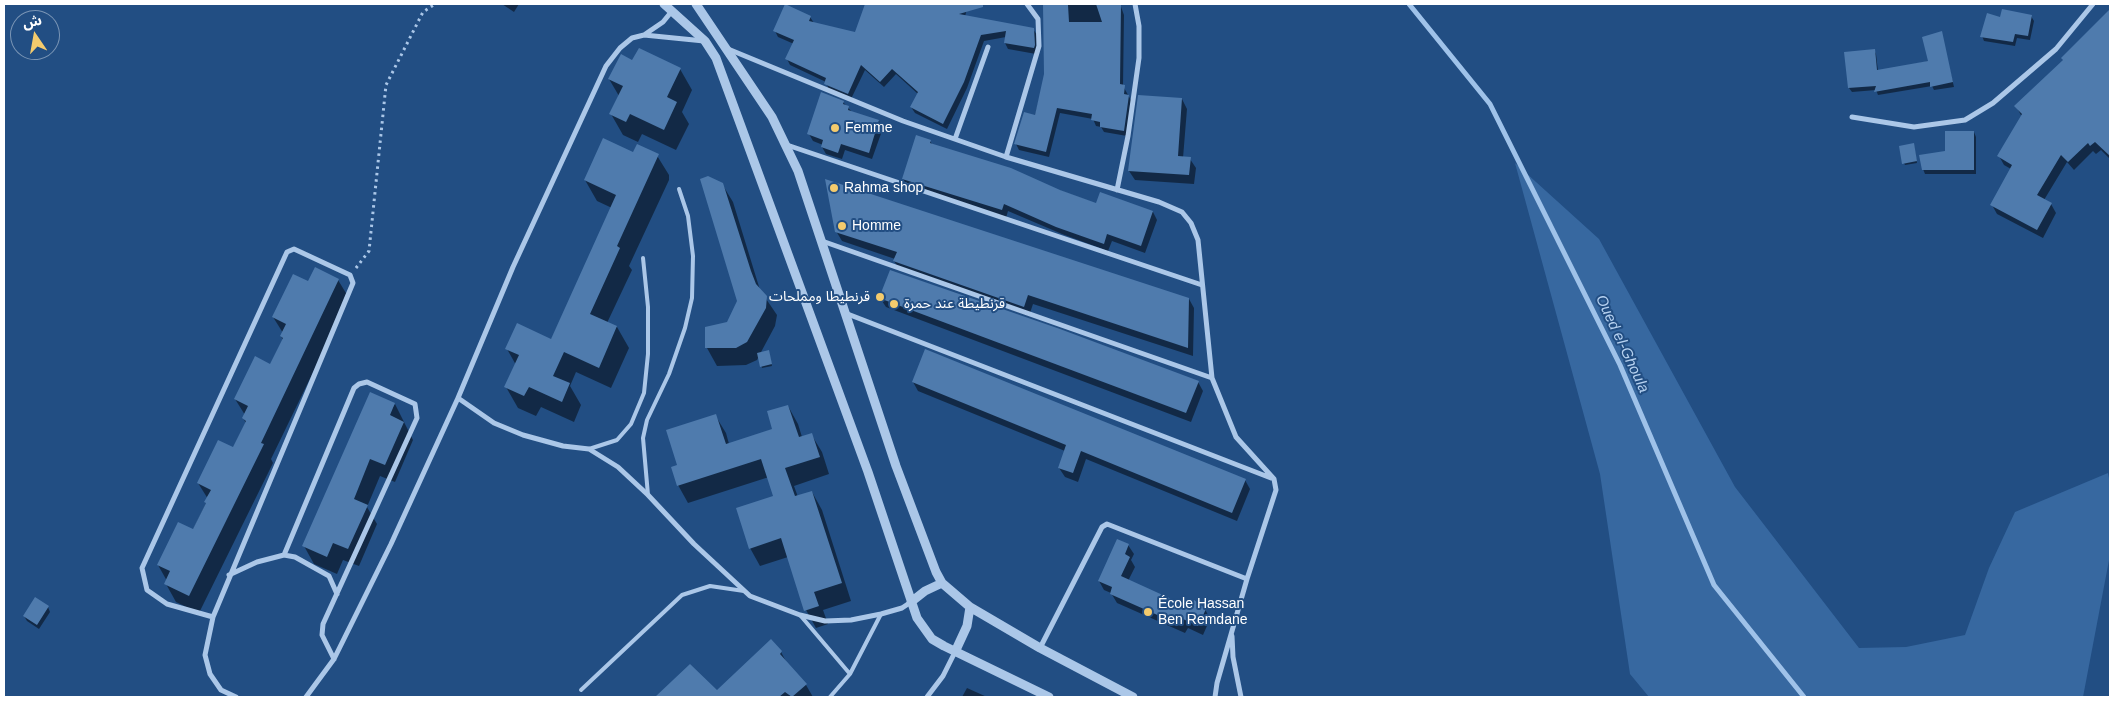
<!DOCTYPE html>
<meta charset="utf-8">
<style>
body{margin:0}
#map{position:relative;width:2114px;height:701px;overflow:hidden;background:#224e83;font-family:Arial,"Noto Sans Arabic",sans-serif}
canvas{display:block}
.frame{position:absolute;inset:0;border:5px solid #fff;pointer-events:none}
.north{position:absolute;left:10px;top:10px;width:50px;height:50px;box-sizing:border-box;background:#224e83;border:1px solid #7a95b5;border-radius:50%;rotate:348deg;font-size:14px;font-weight:700;line-height:20px;text-align:center;color:#fff}
.north::after{content:'';display:block;margin:auto;width:18px;height:22px;background:#f4cb6d;clip-path:polygon(50% 0,100% 100%,50% 72%,0 100%)}
</style>
<div id="map">
<canvas width="2114" height="701"></canvas>
<div class="frame"></div>
<div class="north">ش</div>
</div>
<script>
const c = document.querySelector('canvas').getContext('2d');
c.lineJoin = 'round';
function paint(path, color) { c.fillStyle = color; c.fill(path, 'evenodd'); }
const poly = rows => new Path2D(rows.map(r => 'M' + r).join(''));
function stroke(path, color, width, dash) { c.strokeStyle = color; c.lineWidth = width; c.lineCap = dash ? 'butt' : 'round'; c.setLineDash(dash || []); c.stroke(path); }
function drawText(font, color, halo, rows, align = 'center') {
  c.font = font + ' Arial,"Noto Sans Arabic",sans-serif'; c.lineWidth = 4; c.setLineDash([]); c.textBaseline = 'middle'; c.strokeStyle = halo; c.fillStyle = color; for (const [text, x, y, turn = 0] of rows) {
    c.save(); c.translate(x, y); c.rotate((+turn || 0) * Math.PI / 180); c.textAlign = isNaN(turn) ? turn : align; if (halo) c.strokeText(text, 0, 0); c.fillText(text, 0, 0); c.restore();
  }
}
const green = poly([
 [1515,163,1599,239,1735,487,1859,648,1906,647,1965,635,1989,568,2015,512,2108,473,2110,484,2110,555,2083,697,1649,697,1630,674,1600,474]
]);
const shadow = poly([
 [502,4,519,4,514,12],
 [911,4,968,4,965,17,1033,29,1037,35,1036,54,1008,49,1005,43,1006,37,984,41,967,88,947,129,915,113,911,107,918,94,896,74,884,87,865,70,851,99,829,90,826,82,790,65,787,59,794,44,778,37,775,31,810,17,814,23,856,33,908,14],
 [1044,4,1120,4,1124,15,1123,86,1132,102,1127,136,1104,132,1101,127,1096,126,1093,119,1060,113,1049,157,1019,150,1016,144,1035,116,1045,74],
 [2110,11,2110,159,2101,150,2096,154,2093,151,2074,170,2067,162,2044,200,2051,204,2056,213,2043,238,1997,214,1992,205,2011,169,2004,165,1999,156,2022,117,2016,106,2064,61,2062,58],
 [2031,16,2034,21,2030,40,2017,38,2015,46,1984,41,1982,36,2001,18],
 [1941,33,1954,87,1934,90,1932,86,1878,95,1876,90,1852,92,1849,88,1846,53,1874,50,1876,54,1878,71,1930,61],
 [633,62,680,69,692,90,682,112,689,124,676,150,642,134,638,142,623,135,611,114,619,96,609,79],
 [1182,99,1187,109,1183,158,1190,159,1196,168,1194,184,1135,180,1129,171],
 [843,102,852,112,879,121,883,128,872,159,845,150,842,159,826,154,822,147,823,145,813,141,809,134],
 [1974,132,1976,137,1976,174,1925,174,1923,169],
 [930,141,932,144,1097,204,1153,212,1157,220,1145,253,1112,241,1108,251,1062,234,1008,211,1006,218,908,187,903,179],
 [1914,146,1917,163,1905,165,1904,163],
 [634,154,656,154,669,175,669,180,629,266,632,270,607,323,617,327,629,348,611,388,576,372,570,386,581,405,574,422,541,407,536,416,518,408,506,387,516,365,507,349,551,340,612,208,597,201,585,180],
 [722,184,733,202,760,290,777,315,775,326,760,354,769,353,772,366,762,368,759,356,757,360,746,365,717,366,707,348,728,323,739,301],
 [836,231,1189,299,1194,308,1193,356,1033,304,1029,316,900,270,894,261,895,259,842,241],
 [338,280,349,298,271,459,273,463,199,613,176,602,166,584,167,581,158,565,193,530,208,499,198,483,234,449,246,423,243,418,245,415,235,399,271,365,283,340,281,336,283,333,273,317,309,283],
 [880,298,1198,382,1203,391,1191,422,886,307],
 [913,382,1245,480,1250,489,1237,521,1086,459,1078,482,1065,477,1059,468,1065,451,918,391],
 [395,404,413,440,395,482,380,476,367,507,377,524,359,566,343,560,337,574,314,564,304,546],
 [788,406,798,424,802,437,811,434,822,452,829,474,794,486,798,497,812,492,822,510,851,601,823,610,828,624,816,628,806,610,788,557,760,566,750,548,775,497,769,477,688,503,678,485,679,466,715,415,726,433,729,444,774,429],
 [1128,545,1134,554,1131,560,1135,567,1128,581,1189,609,1205,609,1210,619,1203,635,1188,628,1185,633,1117,603,1111,593,1104,590,1099,581],
 [48,607,50,612,39,629,27,621,24,616],
 [781,652,789,667,806,685,813,697,658,697,690,666,717,692],
 [967,688,987,697,962,697]
]);
const stream = poly([
 [1409,4,1490,104,1620,365,1714,585,1804,697]
]);
const building = poly([
 [785,4,811,16,809,21,855,32,865,4,983,4,983,7,959,14,1034,28,1035,45,1034,48,1004,43,1006,31,981,35,964,82,943,124,910,107,918,92,892,69,880,82,861,65,848,94,824,84,826,78,785,59,794,40,773,31],
 [1096,4,1121,4,1120,84,1125,85,1124,94,1129,95,1124,131,1100,127,1100,122,1091,120,1092,114,1057,108,1046,152,1014,144,1024,112,1035,115,1044,74,1043,5,1068,5,1069,22,1102,22],
 [2002,9,2032,15,2028,36,2015,34,2013,42,1980,37,1987,13,2000,17],
 [2110,9,2110,156,2095,142,2090,146,2088,143,2068,162,2061,155,2037,195,2052,203,2037,230,1990,205,2012,165,1997,156,2022,114,2014,106,2063,60,2061,58],
 [1942,31,1953,82,1930,87,1930,82,1874,92,1876,86,1848,88,1844,52,1875,49,1877,70,1928,61,1922,37],
 [639,48,681,68,667,97,677,102,664,130,630,114,626,122,609,114,623,86,608,79,621,54,632,60],
 [821,92,844,101,843,104,849,106,848,110,879,120,869,153,841,144,838,153,821,147,823,140,807,134],
 [1138,95,1182,98,1178,156,1191,157,1189,175,1128,171],
 [1945,131,1974,131,1974,170,1922,170,1919,155,1945,151],
 [916,135,931,140,930,143,1011,168,1060,190,1096,203,1100,192,1153,211,1141,246,1107,234,1104,244,1056,227,1004,204,1002,210,902,179],
 [603,138,633,152,637,144,659,154,617,246,620,248,590,314,617,326,599,368,564,352,553,376,570,383,562,402,529,387,524,396,504,387,519,355,505,349,517,323,551,339,616,195,584,180],
 [1914,143,1917,161,1902,164,1899,146],
 [708,176,723,183,751,271,756,284,767,296,766,308,747,342,736,348,705,348,705,327,727,322,737,301,700,179],
 [825,179,1189,298,1188,348,1028,295,1024,307,893,261,897,252,835,232],
 [315,267,339,279,261,443,264,444,189,596,164,584,170,571,157,565,178,522,193,529,206,503,204,502,211,490,197,483,218,440,233,447,246,421,242,418,248,406,234,399,255,356,270,364,283,338,280,336,286,324,272,317,293,274,308,281],
 [890,270,1060,329,1199,381,1186,413,879,298],
 [925,349,1246,479,1232,513,1081,451,1073,473,1058,468,1066,445,912,382],
 [769,350,772,364,760,367,757,353],
 [370,392,395,403,390,415,404,422,385,465,370,459,354,499,368,505,348,549,333,543,327,557,302,546],
 [788,405,799,437,812,433,820,457,785,468,795,496,812,491,842,583,814,592,819,606,804,611,781,538,749,549,736,508,773,496,761,459,677,486,671,467,677,465,666,430,716,414,726,444,772,429,767,411],
 [1117,539,1129,544,1125,554,1130,557,1121,576,1189,607,1194,600,1206,609,1198,626,1183,619,1180,625,1110,594,1112,587,1098,581],
 [35,597,49,606,37,625,23,616],
 [771,639,782,651,780,654,807,684,792,697,785,692,779,697,655,697,690,664,717,690]
]);
const path = poly([
 [356,268,369,251,386,85,423,12,435,4]
]);
const service = poly([
 [589,449,617,440,631,424,644,393,648,354,648,307,643,258],
 [648,495,643,438,647,420,669,374,685,328,692,298,693,256,688,216,679,189],
 [800,615,850,674],
 [581,690,682,595,710,586,744,591],
 [830,697,850,674,881,614]
]);
const minor = poly([
 [672,11,663,22,644,35,704,41],
 [644,35,632,38,620,48,606,66,513,267,458,398,494,423,523,435,563,446,589,449,618,467,648,495,694,544,750,596,800,615,825,621,851,620,881,614,902,608,911,602],
 [728,49,903,121,1006,157,1159,202,1182,212,1191,223,1198,240,1212,378,1236,437,1274,479,1276,490,1247,579,1217,683,1215,697],
 [1852,117,1914,127,1965,120,1993,103,2056,49,2093,4],
 [955,139,988,47],
 [787,145,1202,285],
 [1006,157,1039,46,1038,19,1027,4],
 [1117,190,1128,136,1139,58,1139,26,1135,4],
 [822,241,1212,378],
 [845,313,1271,478],
 [284,555,354,388,359,384,367,382,415,404,417,418,323,624,322,635,334,659],
 [229,575,257,562,284,555,295,557,329,576,337,594],
 [213,617,167,604,147,590,142,568,287,252,294,249,350,275,353,283,213,617,205,655,210,674,221,690,236,697],
 [1232,636,1233,657,1241,697],
 [1040,648,1102,527,1107,524,1247,579],
 [306,697,334,659,391,544,458,398],
 [927,697,943,676,955,652]
]);
const tertiary = poly([
 [664,4,705,41,716,58,868,472,917,618,932,639,944,646,1049,697],
 [696,4,772,117,798,171,896,466,936,572,942,583,970,607,1040,648,1133,697],
 [911,602,925,591,942,583],
 [955,652,967,626,970,607]
]);
const markers = [
 [835,128,5,"#f4cb6d"],
 [834,188,5,"#f4cb6d"],
 [842,226,5,"#f4cb6d"],
 [880,297,5,"#f4cb6d"],
 [894,304,5,"#f4cb6d"],
 [1148,612,5,"#f4cb6d"]
];
const poiNames = [
 ["Femme",845,128],
 ["Rahma shop",844,188],
 ["Homme",852,226],
 ["قرنطيطا ومملحات",870,297,"right"],
 ["قرنطيطة عند حمرة",904,304],
 ["École Hassan",1158,604],
 ["Ben Remdane",1158,620]
];
const waterNames = [
 ["Oued el-Ghoula",1622,344,65]
];
paint(green, '#3768a0');
paint(shadow, '#0007');
stroke(stream, '#9fc2e9', 5);
paint(building, '#4f7bad');
stroke(path, '#abc7e8', 3, [2.5, 4]);
stroke(service, '#abc7e8', 4);
stroke(minor, '#abc7e8', 5);
stroke(tertiary, '#abc7e8', 9);
for (const [x, y, r, color] of markers) { const dot = new Path2D(); dot.arc(x, y, r, 0, 2 * Math.PI); c.fillStyle = color; c.fill(dot); stroke(dot, '#224e83', 2); }
drawText('14px', '#fff', '#224e83', poiNames, 'left');
drawText('italic 15px', '#b6d1f0', '#224e83', waterNames);
</script>
